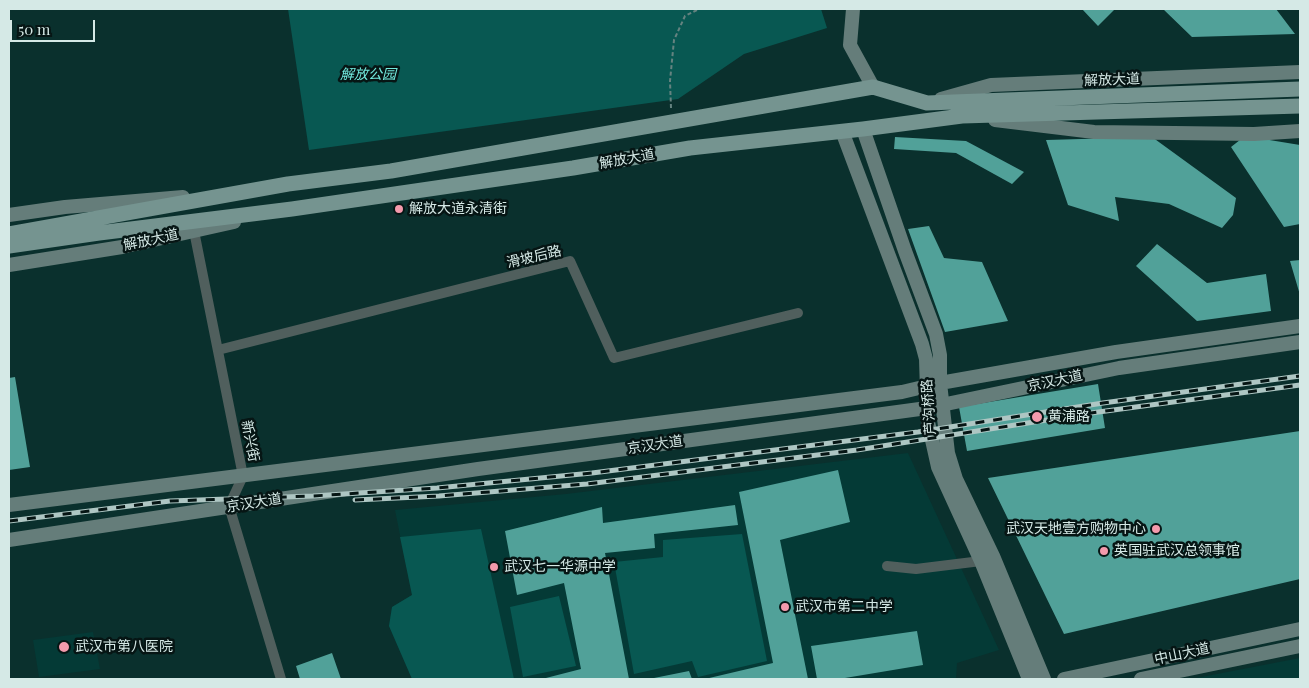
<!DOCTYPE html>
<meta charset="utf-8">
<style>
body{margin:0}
#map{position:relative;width:1309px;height:688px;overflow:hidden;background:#0a302d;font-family:"Playfair Display",serif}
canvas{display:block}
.frame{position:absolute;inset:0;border:10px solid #d5e9e6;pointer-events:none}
.scale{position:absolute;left:10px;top:20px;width:85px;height:22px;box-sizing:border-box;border:2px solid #d5e9e6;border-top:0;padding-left:6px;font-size:15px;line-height:18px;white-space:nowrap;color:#d5e9e6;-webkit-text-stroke:4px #061514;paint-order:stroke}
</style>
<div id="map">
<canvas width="1309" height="688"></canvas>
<div class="frame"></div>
<div class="scale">50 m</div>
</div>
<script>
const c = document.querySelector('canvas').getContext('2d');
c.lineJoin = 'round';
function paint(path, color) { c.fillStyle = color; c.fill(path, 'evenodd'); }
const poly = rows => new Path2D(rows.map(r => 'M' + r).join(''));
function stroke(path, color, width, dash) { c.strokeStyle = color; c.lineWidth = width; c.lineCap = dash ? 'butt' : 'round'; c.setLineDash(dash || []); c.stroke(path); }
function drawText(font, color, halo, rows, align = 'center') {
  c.font = font + ' "Playfair Display","Noto Sans SC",serif'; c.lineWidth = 5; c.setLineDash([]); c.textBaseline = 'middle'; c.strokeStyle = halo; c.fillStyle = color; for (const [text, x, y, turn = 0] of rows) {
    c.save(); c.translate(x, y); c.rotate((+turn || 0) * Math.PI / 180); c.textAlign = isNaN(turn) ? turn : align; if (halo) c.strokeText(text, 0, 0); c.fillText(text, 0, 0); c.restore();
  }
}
const built = poly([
 [908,453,999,650,957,663,956,679,412,679,389,626,392,607,412,595,395,510,566,494],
 [93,632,100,669,39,677,33,640],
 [1300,658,1300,679,1191,679]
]);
const green = poly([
 [288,9,821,9,827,28,744,54,678,99,309,150],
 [481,529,514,679,412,679,389,626,392,607,412,595,400,537],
 [742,534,767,661,698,677,692,661,634,674,614,562,663,557,663,540],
 [559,596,576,666,523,677,510,607]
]);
const building = poly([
 [1082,9,1115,9,1098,26],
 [1163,9,1276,9,1295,34,1192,37],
 [1245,136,1300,145,1300,224,1284,227,1231,147],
 [895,137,966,141,1024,172,1012,184,956,153,894,149],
 [1152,137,1236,198,1233,215,1222,228,1169,204,1115,197,1119,221,1068,205,1046,140],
 [929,226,944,258,982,262,1008,321,945,332,908,229],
 [1157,244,1207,283,1266,274,1271,311,1197,321,1136,266],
 [1300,260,1300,295,1290,261],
 [15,377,30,467,9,470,9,378],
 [1098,384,1105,428,967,451,959,407],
 [1300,431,1300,579,1064,634,988,478],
 [838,470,850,522,780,540,808,679,705,679,773,663,739,492],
 [735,505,738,525,654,534,655,548,605,553,629,679,542,679,581,669,564,583,517,595,505,531,602,507,603,523],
 [917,631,923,665,839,679,817,679,811,646],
 [332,653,341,679,300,679,296,666],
 [689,671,692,679,654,679,654,678]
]);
const path = poly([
 [671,108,670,81,674,40,685,16,699,9]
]);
const street = poly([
 [194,231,243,476,229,506,281,679],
 [218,350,570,261,614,358,798,313],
 [887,566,916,569,981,561]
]);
const secondary = poly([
 [853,9,850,45,873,87],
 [941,99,991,85,1300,72],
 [995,120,1094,132,1254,134,1300,131],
 [863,129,905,251,936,334,940,355,940,383,948,453,956,479,993,556,1044,679],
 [842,131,922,344,926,359,928,422,938,467,981,561,1029,679],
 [9,215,65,207,183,197],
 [9,265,122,247,234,222],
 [9,505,902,392,940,383,1116,352,1300,326],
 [9,540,478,469,927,408,1119,368,1300,342],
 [1064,679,1300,629],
 [1141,679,1300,646]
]);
const primary = poly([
 [9,234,288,184,391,171,873,87,927,103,1300,89],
 [9,246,99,233,292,209,573,168,690,148,863,129,962,116,1300,106]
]);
const rail = poly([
 [355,500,439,496,587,484,857,450,1091,413,1300,385],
 [9,521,170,501,313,496,437,488,592,473,918,432,1103,403,1300,376]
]);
const markers = [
 [399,209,5,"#f39aac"],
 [1037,417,6,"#f39aac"],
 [1156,529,5,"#f39aac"],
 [1104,551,5,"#f39aac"],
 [494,567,5,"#f39aac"],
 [785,607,5,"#f39aac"],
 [64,647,6,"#f39aac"]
];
const parkNames = [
 ["解放公园",368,75]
];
const streetNames = [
 ["解放大道",1112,80,-2],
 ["解放大道",627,159,-10],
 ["解放大道",151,240,-12],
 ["滑坡后路",534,257,-13],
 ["京汉大道",1055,381,-12],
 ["芦沟桥路",929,407,-94],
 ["新兴街",250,441,79],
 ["京汉大道",655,445,-8],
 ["京汉大道",254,503,-9],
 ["中山大道",1182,654,-12]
];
const poiNames = [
 ["解放大道永清街",409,209],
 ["黄浦路",1048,417],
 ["武汉天地壹方购物中心",1146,529,"right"],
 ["英国驻武汉总领事馆",1114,551],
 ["武汉七一华源中学",504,567],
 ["武汉市第二中学",795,607],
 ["武汉市第八医院",75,647]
];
paint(built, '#043a36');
paint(green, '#085852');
paint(building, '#51a199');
stroke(path, '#658380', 2, [4, 2.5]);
stroke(street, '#505f5d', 10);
stroke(secondary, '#657d7a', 14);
stroke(primary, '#759490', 15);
stroke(rail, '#aec6c3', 5);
stroke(rail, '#061514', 3, [9]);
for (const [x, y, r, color] of markers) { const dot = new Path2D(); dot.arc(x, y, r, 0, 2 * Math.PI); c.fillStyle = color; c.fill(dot); stroke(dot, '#061514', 2); }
drawText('italic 14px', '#72eade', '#061514', parkNames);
drawText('14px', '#d5e9e6', '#061514', streetNames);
drawText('14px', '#d5e9e6', '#061514', poiNames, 'left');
</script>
